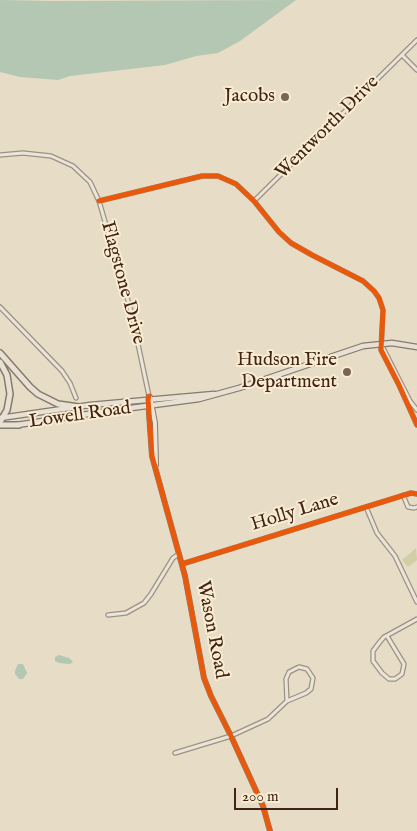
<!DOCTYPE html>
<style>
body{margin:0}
#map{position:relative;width:417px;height:831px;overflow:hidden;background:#e7dcc5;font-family:"IM FELL English",serif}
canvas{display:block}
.scale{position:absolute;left:234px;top:788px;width:104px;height:22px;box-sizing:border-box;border:2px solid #402319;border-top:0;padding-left:6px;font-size:15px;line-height:18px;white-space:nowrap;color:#402319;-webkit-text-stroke:4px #f9ecd0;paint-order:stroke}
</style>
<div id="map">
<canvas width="417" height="831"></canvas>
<div class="scale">200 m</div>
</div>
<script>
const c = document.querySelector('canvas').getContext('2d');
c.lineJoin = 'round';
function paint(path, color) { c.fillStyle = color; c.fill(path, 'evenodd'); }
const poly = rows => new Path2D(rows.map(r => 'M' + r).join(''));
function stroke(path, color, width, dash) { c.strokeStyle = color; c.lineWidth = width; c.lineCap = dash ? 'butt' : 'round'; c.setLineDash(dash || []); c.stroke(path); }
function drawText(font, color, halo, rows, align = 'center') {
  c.font = font + ' "IM FELL English",serif'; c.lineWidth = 4; c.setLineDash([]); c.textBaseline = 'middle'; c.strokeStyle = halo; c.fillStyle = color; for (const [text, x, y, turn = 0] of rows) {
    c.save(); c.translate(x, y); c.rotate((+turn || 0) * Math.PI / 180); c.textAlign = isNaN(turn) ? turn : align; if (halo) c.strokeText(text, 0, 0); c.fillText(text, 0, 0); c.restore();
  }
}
const green = poly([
 [416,548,417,560,408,567,402,560]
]);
const water = poly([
 [0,0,52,1,296,0,240,41,218,53,196,56,165,65,70,76,58,80,20,77,0,72],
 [59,655,69,658,73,662,70,664,59,663,55,661,55,657],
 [18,664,23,664,27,673,23,679,19,679,15,674,15,671]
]);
const street = poly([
 [402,55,417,70],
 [0,155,23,153,51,156,73,166,90,182,99,201,131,311,149,396],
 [99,201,202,176,218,176,236,184,254,201,279,232,291,243,312,255,363,281,374,291,379,298,383,310,381,350,399,385,417,425],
 [254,201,417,40],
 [0,307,62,371,70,383,76,398],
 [381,344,410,401,417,410],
 [403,495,408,507,414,508,417,507],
 [366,507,377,533,395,556,417,602],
 [182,564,411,493,417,494],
 [108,615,126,613,144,603,151,594,173,558,179,554],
 [387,636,404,664,402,674,395,679,389,679,382,673,373,661,373,651,379,643,384,637,388,635,417,619],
 [175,753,231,736,268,719,287,701,306,693,311,689,313,678,307,669,299,667,289,672,286,679,287,701]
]);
const secondary = poly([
 [149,396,148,399,152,456,185,576,204,678,211,696,231,736,263,806,270,831],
 [150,397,155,423,156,465]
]);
const primary = poly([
 [0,418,90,405,214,394],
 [17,425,101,412,199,399,239,388,363,346,392,343,417,347]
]);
const highway = poly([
 [0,353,30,387,38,394,58,404,79,407],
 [0,362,7,375,10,394,7,410,0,422],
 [0,425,19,425]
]);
const cycleway = poly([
 [99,201,202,176,218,176,236,184,254,201,279,232,291,243,312,255,363,281,374,291,379,298,383,310,381,350,399,385,417,425],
 [149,396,148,399,152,456,185,576,204,678,211,696,231,736,263,806,270,831],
 [182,564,411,493,417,494]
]);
const markers = [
 [285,97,5,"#7a6455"],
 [347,372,5,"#7a6455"]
];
const poiNames = [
 ["Jacobs",275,97],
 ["Hudson Fire",337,361],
 ["Department",337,383]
];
const streetNames = [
 ["Wentworth Drive",328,128,-45],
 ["Flagstone Drive",122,283,75],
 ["Lowell Road",80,416,-8],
 ["Holly Lane",295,513,-17],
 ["Wason Road",211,630,79]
];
paint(green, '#d2cea5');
paint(water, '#b3c7b2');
stroke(street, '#9c9284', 5.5);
stroke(secondary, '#847a6e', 6);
stroke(primary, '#847a6e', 7);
stroke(highway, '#847a6e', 8);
stroke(street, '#ebe5d9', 3);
stroke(secondary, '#ebe5d9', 4);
stroke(primary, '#e8e1d3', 4.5);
stroke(highway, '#e8e1d3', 5);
stroke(cycleway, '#e8590c', 5);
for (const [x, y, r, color] of markers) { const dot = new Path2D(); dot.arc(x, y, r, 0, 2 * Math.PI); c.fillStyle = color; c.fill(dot); stroke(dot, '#f9ecd0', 2); }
drawText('19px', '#402319', '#f9ecd0', poiNames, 'right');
drawText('19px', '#402319', '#f9ecd0', streetNames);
</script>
